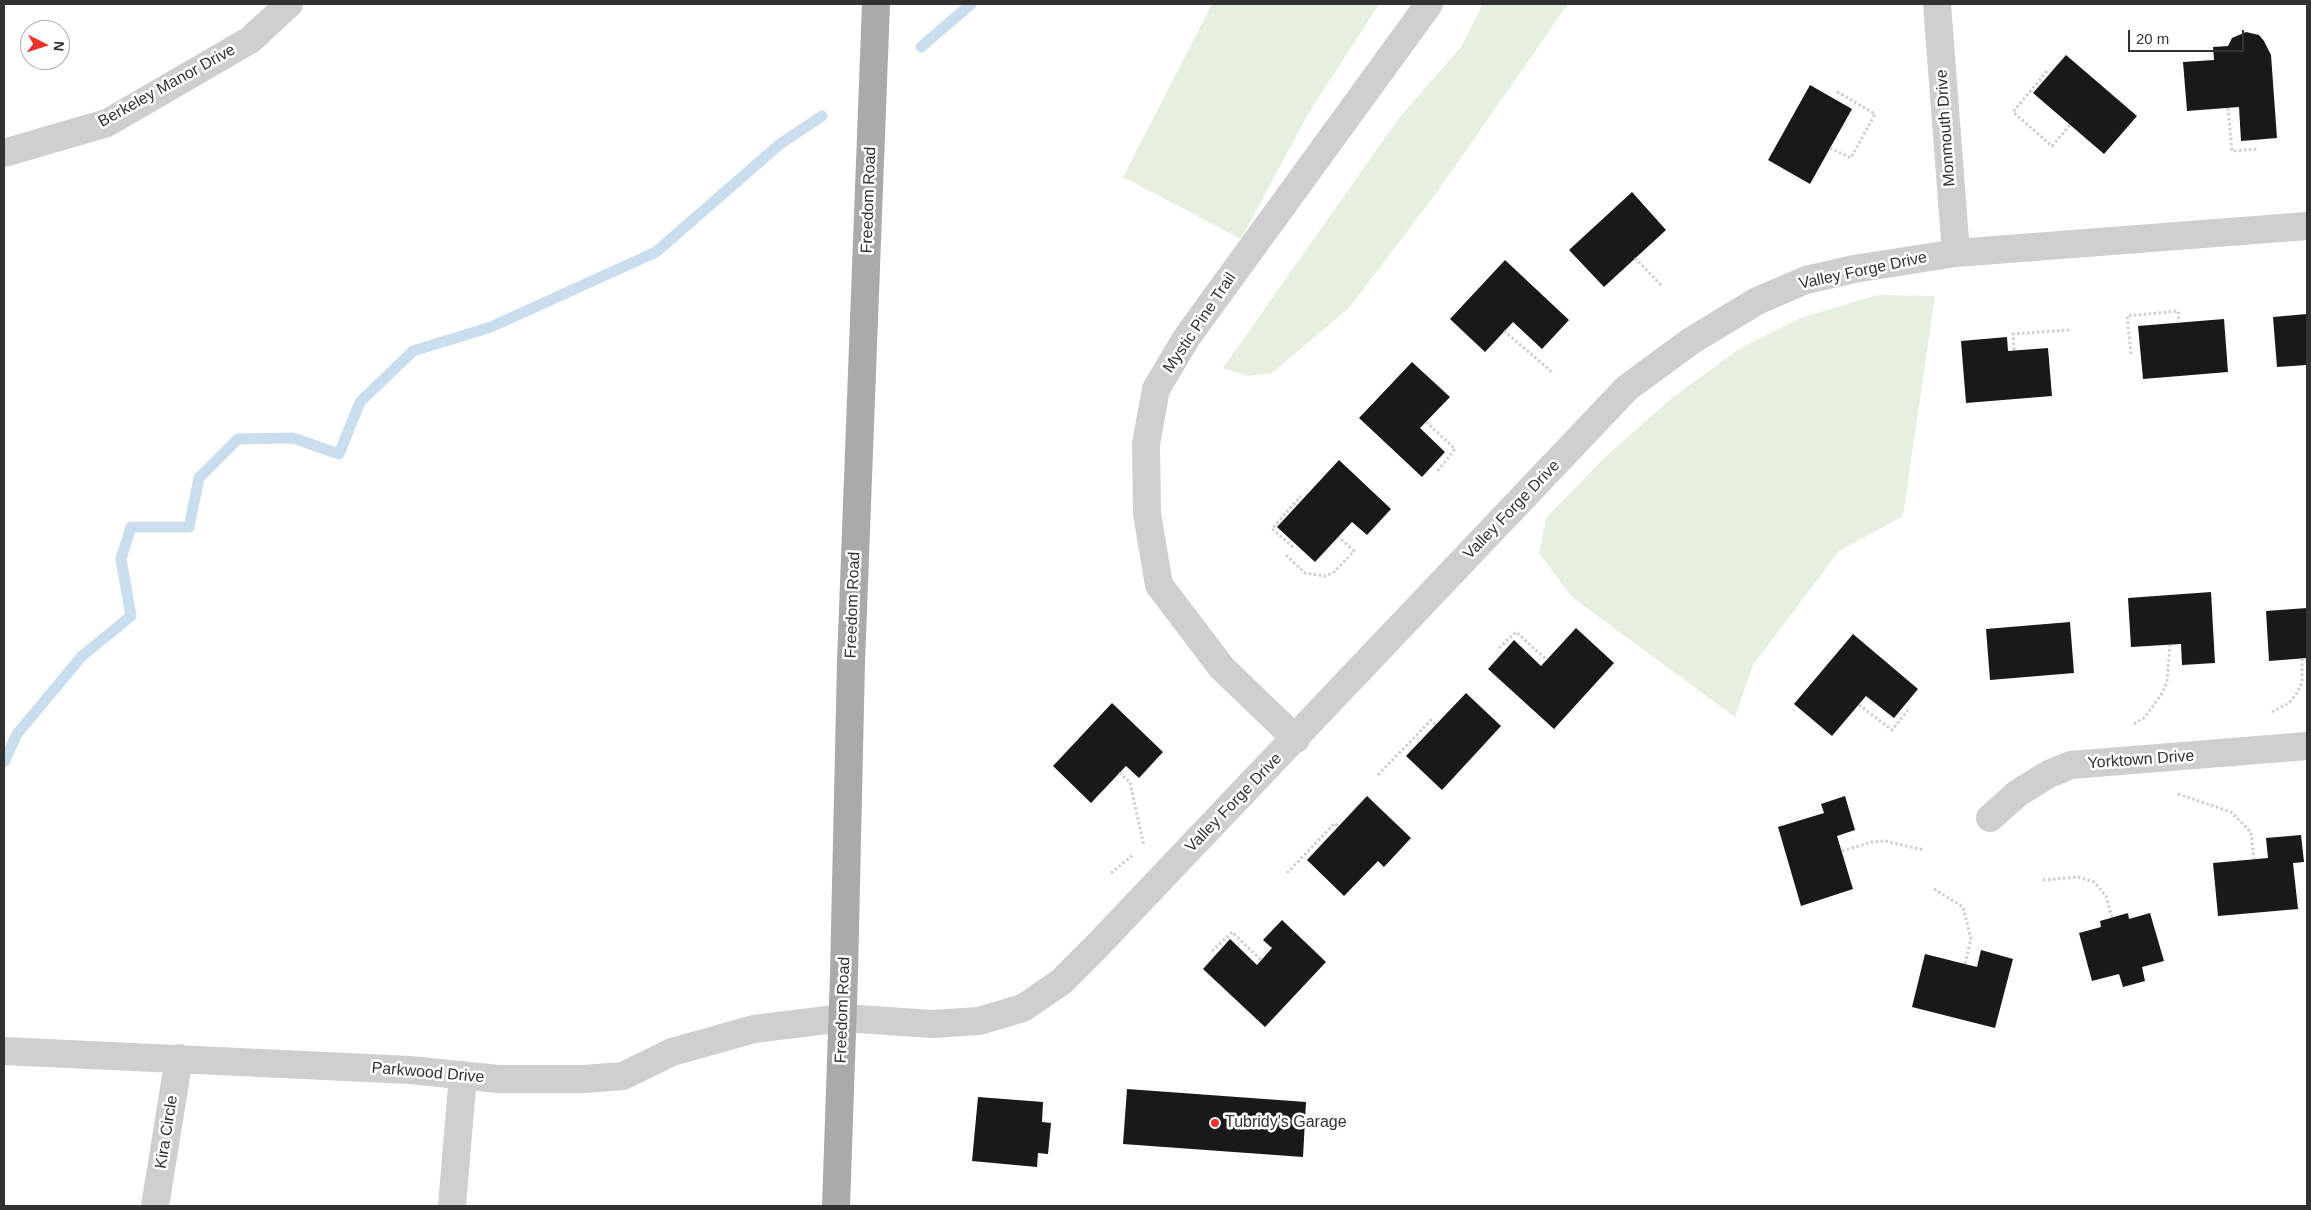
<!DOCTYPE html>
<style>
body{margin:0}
#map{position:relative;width:2311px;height:1210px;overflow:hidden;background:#fff;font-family:Helvetica,sans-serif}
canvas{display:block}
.frame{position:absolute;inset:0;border:5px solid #323232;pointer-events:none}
.north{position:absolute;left:20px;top:20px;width:50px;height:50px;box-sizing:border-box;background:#fff;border:1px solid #adadad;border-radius:50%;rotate:95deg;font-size:14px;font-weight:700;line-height:20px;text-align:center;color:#323232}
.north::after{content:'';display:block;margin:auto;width:18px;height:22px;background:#f1312c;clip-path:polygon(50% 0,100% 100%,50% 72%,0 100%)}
.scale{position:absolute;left:2128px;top:30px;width:116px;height:22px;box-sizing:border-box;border:2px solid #323232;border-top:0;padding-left:6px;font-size:15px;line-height:18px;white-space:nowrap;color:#323232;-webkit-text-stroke:4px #fff;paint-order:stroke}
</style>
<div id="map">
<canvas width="2311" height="1210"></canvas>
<div class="frame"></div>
<div class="north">N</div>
<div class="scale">20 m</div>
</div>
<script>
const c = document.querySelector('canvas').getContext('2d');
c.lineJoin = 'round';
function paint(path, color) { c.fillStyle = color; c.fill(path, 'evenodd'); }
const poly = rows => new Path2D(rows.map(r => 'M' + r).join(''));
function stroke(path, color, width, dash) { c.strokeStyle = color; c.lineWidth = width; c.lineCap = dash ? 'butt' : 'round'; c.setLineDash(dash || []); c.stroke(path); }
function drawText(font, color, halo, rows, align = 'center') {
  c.font = font + ' Helvetica,sans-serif'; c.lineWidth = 5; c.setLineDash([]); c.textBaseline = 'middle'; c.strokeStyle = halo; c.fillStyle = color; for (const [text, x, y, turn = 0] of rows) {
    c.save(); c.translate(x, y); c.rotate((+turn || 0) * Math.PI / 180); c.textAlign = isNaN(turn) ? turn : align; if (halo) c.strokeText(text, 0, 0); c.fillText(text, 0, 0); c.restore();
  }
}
const green = poly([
 [1212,4,1379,4,1308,114,1241,239,1123,177],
 [1483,4,1568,4,1437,192,1349,308,1272,373,1247,376,1223,368,1399,118,1461,47],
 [1878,295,1935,296,1903,516,1839,551,1753,665,1735,717,1572,597,1539,553,1546,518,1605,457,1672,398,1739,349,1803,317]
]);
const stream = poly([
 [921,47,971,4],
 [4,762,17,734,82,656,131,616,121,559,131,527,189,527,199,478,238,439,293,438,339,454,360,402,413,351,491,327,656,252,780,144,822,116]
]);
const building = poly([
 [2246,32,2259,35,2264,41,2271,55,2277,138,2241,141,2239,107,2187,111,2183,62,2214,60,2213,47,2228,46,2232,38],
 [2066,55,2137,116,2104,154,2033,93],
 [1810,85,1852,109,1810,184,1768,160],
 [1632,192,1666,230,1604,287,1569,250],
 [1505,260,1569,320,1542,349,1513,322,1485,352,1450,319],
 [2307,314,2307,365,2277,367,2273,317],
 [2224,319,2228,372,2143,379,2138,326],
 [2007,337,2008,351,2048,348,2052,396,1966,403,1961,341],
 [1412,362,1450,397,1420,428,1445,452,1422,477,1359,418],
 [1339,460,1391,509,1367,535,1352,522,1315,562,1277,527],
 [2211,592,2215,663,2182,665,2181,644,2131,647,2128,598],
 [2307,608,2307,658,2269,661,2266,611],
 [2070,622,2074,673,1990,680,1986,629],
 [1576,628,1614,663,1554,729,1488,669,1514,640,1541,666],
 [1853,634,1918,689,1894,718,1866,696,1832,736,1794,704],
 [1466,693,1501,726,1442,790,1406,756],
 [1112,703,1163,752,1139,778,1126,766,1091,803,1053,766],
 [1367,796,1411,838,1384,867,1378,861,1344,896,1307,860],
 [1845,796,1855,830,1837,836,1853,889,1801,906,1778,827,1824,813,1821,804],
 [2301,835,2304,862,2293,863,2298,909,2218,916,2213,863,2268,858,2266,838],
 [2128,913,2129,919,2150,913,2164,961,2142,967,2145,981,2123,987,2119,974,2092,981,2079,933,2101,927,2100,921],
 [1282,920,1326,962,1265,1027,1203,969,1230,939,1257,965,1272,948,1263,940],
 [1981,950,2013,959,1995,1028,1912,1007,1925,954,1977,967],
 [1127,1089,1306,1102,1303,1157,1123,1144],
 [978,1097,1043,1102,1042,1122,1051,1123,1048,1154,1038,1153,1037,1167,972,1161]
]);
const path = poly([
 [2047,71,2013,112,2052,146,2070,125],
 [2228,108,2232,151,2258,149],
 [1830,148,1851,158,1875,114,1836,91],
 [1635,258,1661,285],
 [1504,331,1552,372],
 [2014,350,2013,334,2069,330],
 [2131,354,2127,316,2178,311,2179,323],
 [1426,422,1455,449,1436,473],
 [1293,547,1272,529,1301,496],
 [1286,555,1305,573,1325,576,1333,573,1354,551,1339,537],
 [1499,648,1516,632,1547,660],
 [1859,705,1892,730,1908,710],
 [2272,712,2289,703,2297,693,2302,682,2302,658],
 [2134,724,2144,718,2161,695,2167,682,2170,645],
 [1119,773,1130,782,1144,846],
 [1378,775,1431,720,1436,725],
 [2178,794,2231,812,2251,832,2254,859],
 [1842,851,1872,842,1885,841,1924,850],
 [1111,873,1133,855],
 [1287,873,1335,823,1338,827],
 [2043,880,2078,877,2094,882,2106,896,2112,917],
 [1934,889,1963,907,1971,939,1965,964],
 [1212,951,1232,932,1261,960]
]);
const minor = poly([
 [1937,4,1956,253],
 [4,153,107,123,250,40,289,4],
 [1296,739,1222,668,1159,585,1147,514,1146,444,1156,389,1187,337,1429,4],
 [1990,818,2018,793,2049,774,2071,765,2307,746],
 [4,1051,410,1070,499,1079,584,1079,623,1076,672,1052,754,1029,843,1018,933,1024,979,1021,1023,1008,1061,982,1096,947,1627,388,1691,341,1757,301,1806,280,1854,269,1956,253,2307,226],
 [155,1206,179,1058],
 [452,1206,463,1075]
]);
const major = poly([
 [836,1206,844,974,851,662,876,4]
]);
const markers = [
 [1215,1123,5,"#f1312c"]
];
const streetNames = [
 ["Berkeley Manor Drive",167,86,-29],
 ["Monmouth Drive",1946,128,-94],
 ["Freedom Road",869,200,-88],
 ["Valley Forge Drive",1863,271,-12],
 ["Mystic Pine Trail",1200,323,-56],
 ["Valley Forge Drive",1512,510,-46],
 ["Freedom Road",853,605,-88],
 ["Yorktown Drive",2141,760,-4],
 ["Valley Forge Drive",1234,803,-46],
 ["Freedom Road",843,1010,-88],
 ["Parkwood Drive",428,1073,5],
 ["Kira Circle",167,1132,-81]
];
const poiNames = [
 ["Tubridy's Garage",1225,1123]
];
paint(green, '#e6efe0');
stroke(stream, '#cbdeef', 11);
paint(building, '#191919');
stroke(path, '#cfcfcf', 3, [2.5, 2.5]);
stroke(minor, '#cfcfcf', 28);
stroke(major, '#aaa', 28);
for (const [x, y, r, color] of markers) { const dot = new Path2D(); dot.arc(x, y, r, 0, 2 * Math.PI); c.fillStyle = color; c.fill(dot); stroke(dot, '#fff', 2); }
drawText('16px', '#323232', '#fff', streetNames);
drawText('16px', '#323232', '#fff', poiNames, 'left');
</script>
